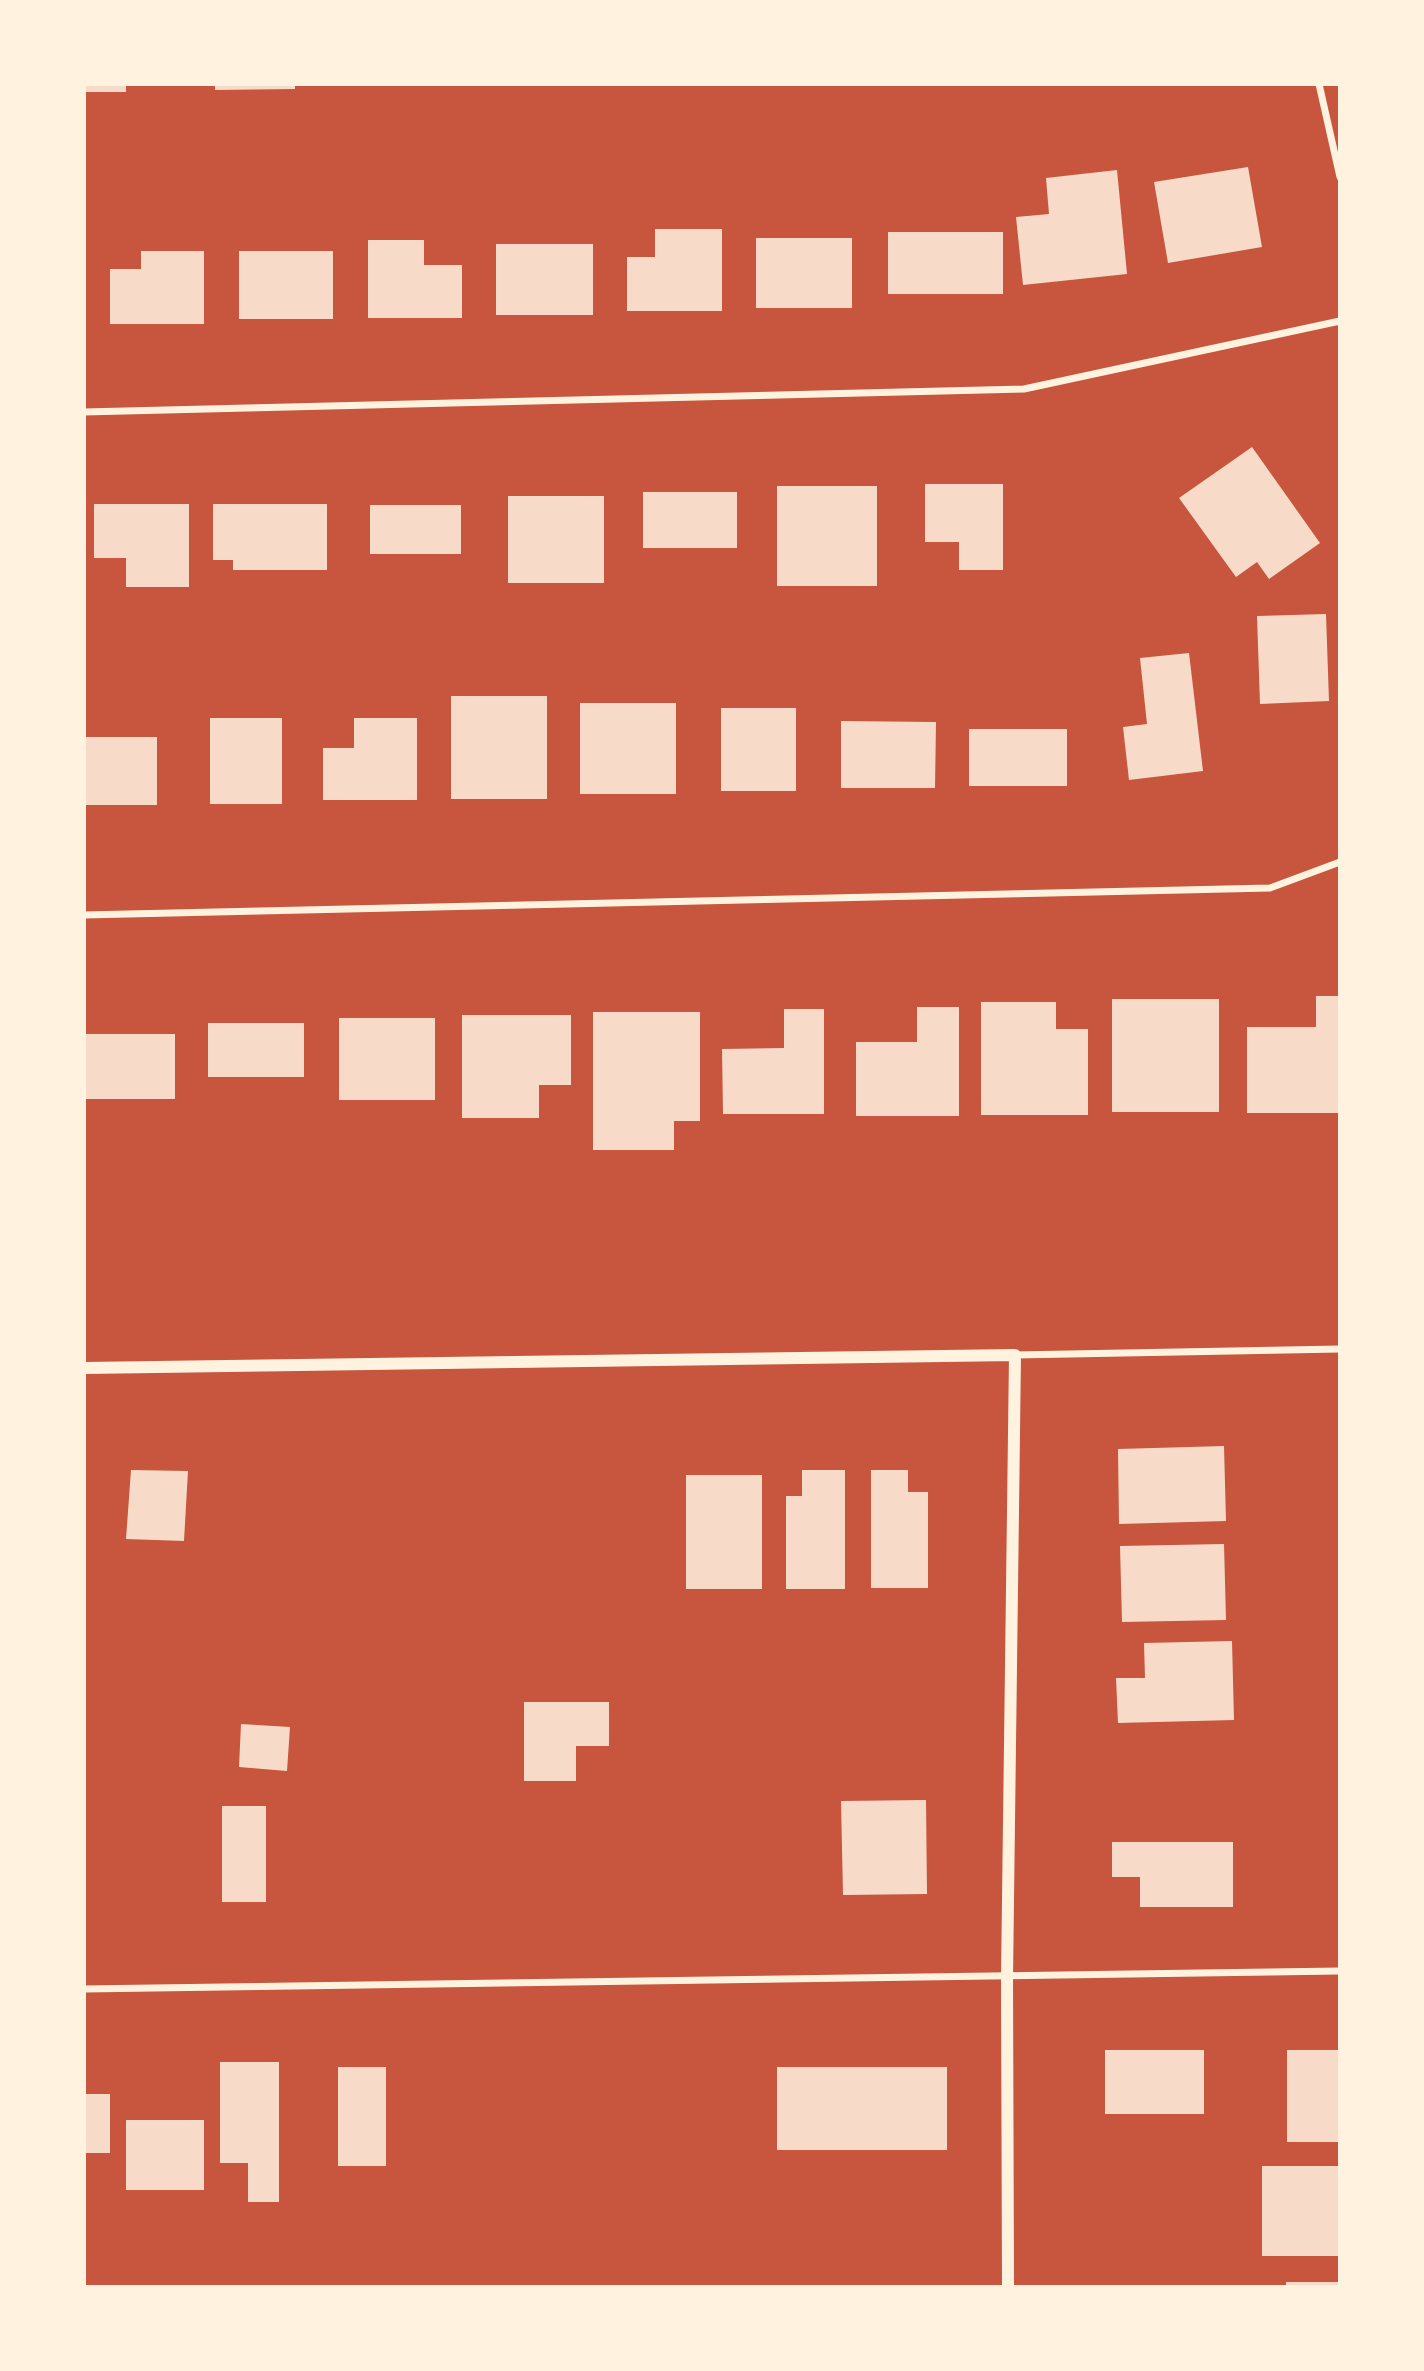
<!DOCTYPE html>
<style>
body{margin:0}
#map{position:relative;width:1424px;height:2371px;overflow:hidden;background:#c8553d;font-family:Mulish,sans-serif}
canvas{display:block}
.frame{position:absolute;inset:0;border:86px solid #fff3e0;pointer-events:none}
</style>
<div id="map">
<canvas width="1424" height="2371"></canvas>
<div class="frame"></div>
</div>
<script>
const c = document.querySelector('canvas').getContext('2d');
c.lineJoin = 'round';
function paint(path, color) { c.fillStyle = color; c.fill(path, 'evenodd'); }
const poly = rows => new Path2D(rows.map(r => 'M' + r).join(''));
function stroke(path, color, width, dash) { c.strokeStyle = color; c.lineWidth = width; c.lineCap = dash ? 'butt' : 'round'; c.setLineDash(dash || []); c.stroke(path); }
const building = poly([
 [84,84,126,84,126,92,84,92],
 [215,84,295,84,295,89,215,90],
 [1248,167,1262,247,1168,263,1154,182],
 [1117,170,1127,274,1023,285,1016,217,1049,214,1046,178],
 [655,229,722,229,722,311,627,311,627,257,655,257],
 [888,232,1003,232,1003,294,888,294],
 [756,238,852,238,852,308,756,308],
 [368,240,424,240,424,265,462,265,462,318,368,318],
 [496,244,593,244,593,315,496,315],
 [141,251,204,251,204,324,110,324,110,269,141,269],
 [239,251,333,251,333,319,239,319],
 [1252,447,1320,543,1269,579,1257,562,1236,577,1179,498],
 [925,484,1003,484,1003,570,959,570,959,542,925,542],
 [777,486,877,486,877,586,777,586],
 [643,492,737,492,737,548,643,548],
 [508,496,604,496,604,583,508,583],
 [94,504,189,504,189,587,126,587,126,558,94,558],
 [213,504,327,504,327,570,233,570,233,560,213,560],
 [370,505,461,505,461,554,370,554],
 [1326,614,1329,701,1260,704,1257,616],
 [1189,653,1203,771,1129,780,1123,727,1147,724,1140,658],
 [451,696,547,696,547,799,451,799],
 [580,703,676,703,676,794,580,794],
 [721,708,796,708,796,791,721,791],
 [210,718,282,718,282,804,210,804],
 [354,718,417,718,417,800,323,800,323,748,354,748],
 [841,721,936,722,935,788,841,788],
 [969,729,1067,729,1067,786,969,786],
 [84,737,157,737,157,805,84,805],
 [1316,996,1340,996,1340,1113,1247,1113,1247,1027,1316,1027],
 [1112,999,1219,999,1219,1112,1112,1112],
 [981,1002,1056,1002,1056,1029,1088,1029,1088,1115,981,1115],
 [917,1007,959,1007,959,1116,856,1116,856,1042,917,1042],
 [784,1009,824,1009,824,1114,723,1114,722,1049,784,1048],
 [593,1012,700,1012,700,1121,674,1121,674,1150,593,1150],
 [462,1015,571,1015,571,1085,539,1085,539,1118,462,1118],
 [339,1018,435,1018,435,1100,339,1100],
 [208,1023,304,1023,304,1077,208,1077],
 [84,1034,175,1034,175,1099,84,1099],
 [1224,1446,1226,1521,1119,1524,1118,1449],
 [131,1470,188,1471,184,1541,126,1539],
 [802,1470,845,1470,845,1589,786,1589,786,1496,802,1496],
 [871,1470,908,1470,908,1492,928,1492,928,1588,871,1588],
 [686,1475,762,1475,762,1589,686,1589],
 [1224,1544,1226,1620,1122,1622,1120,1546],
 [1232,1641,1234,1720,1118,1723,1116,1678,1145,1678,1144,1643],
 [524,1702,609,1702,609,1746,576,1746,576,1781,524,1781],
 [241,1724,290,1727,287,1771,239,1767],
 [926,1800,927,1894,843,1895,841,1801],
 [222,1806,266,1806,266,1902,222,1902],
 [1112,1842,1233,1842,1233,1907,1140,1907,1140,1877,1112,1877],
 [1105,2050,1204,2050,1204,2114,1105,2114],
 [1287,2050,1340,2050,1340,2142,1287,2142],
 [220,2062,279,2062,279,2202,248,2202,248,2163,220,2163],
 [338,2067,386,2067,386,2166,338,2166],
 [777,2067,947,2067,947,2150,777,2150],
 [84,2094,110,2094,110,2153,84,2153],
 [126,2120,204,2120,204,2190,126,2190],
 [1262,2166,1340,2166,1340,2256,1262,2256],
 [1286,2282,1340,2282,1340,2287,1286,2287]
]);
const minor = poly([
 [1319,84,1340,177],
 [84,412,1024,389,1340,321],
 [84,915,1270,888,1340,862],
 [1015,1355,1340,1349],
 [84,1989,1340,1971]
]);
const tertiary = poly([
 [84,1368,1015,1355,1007,1977,1008,2287]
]);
paint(building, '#f7dbc8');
stroke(minor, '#fff3e0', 7);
stroke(tertiary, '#fff3e0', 12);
</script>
